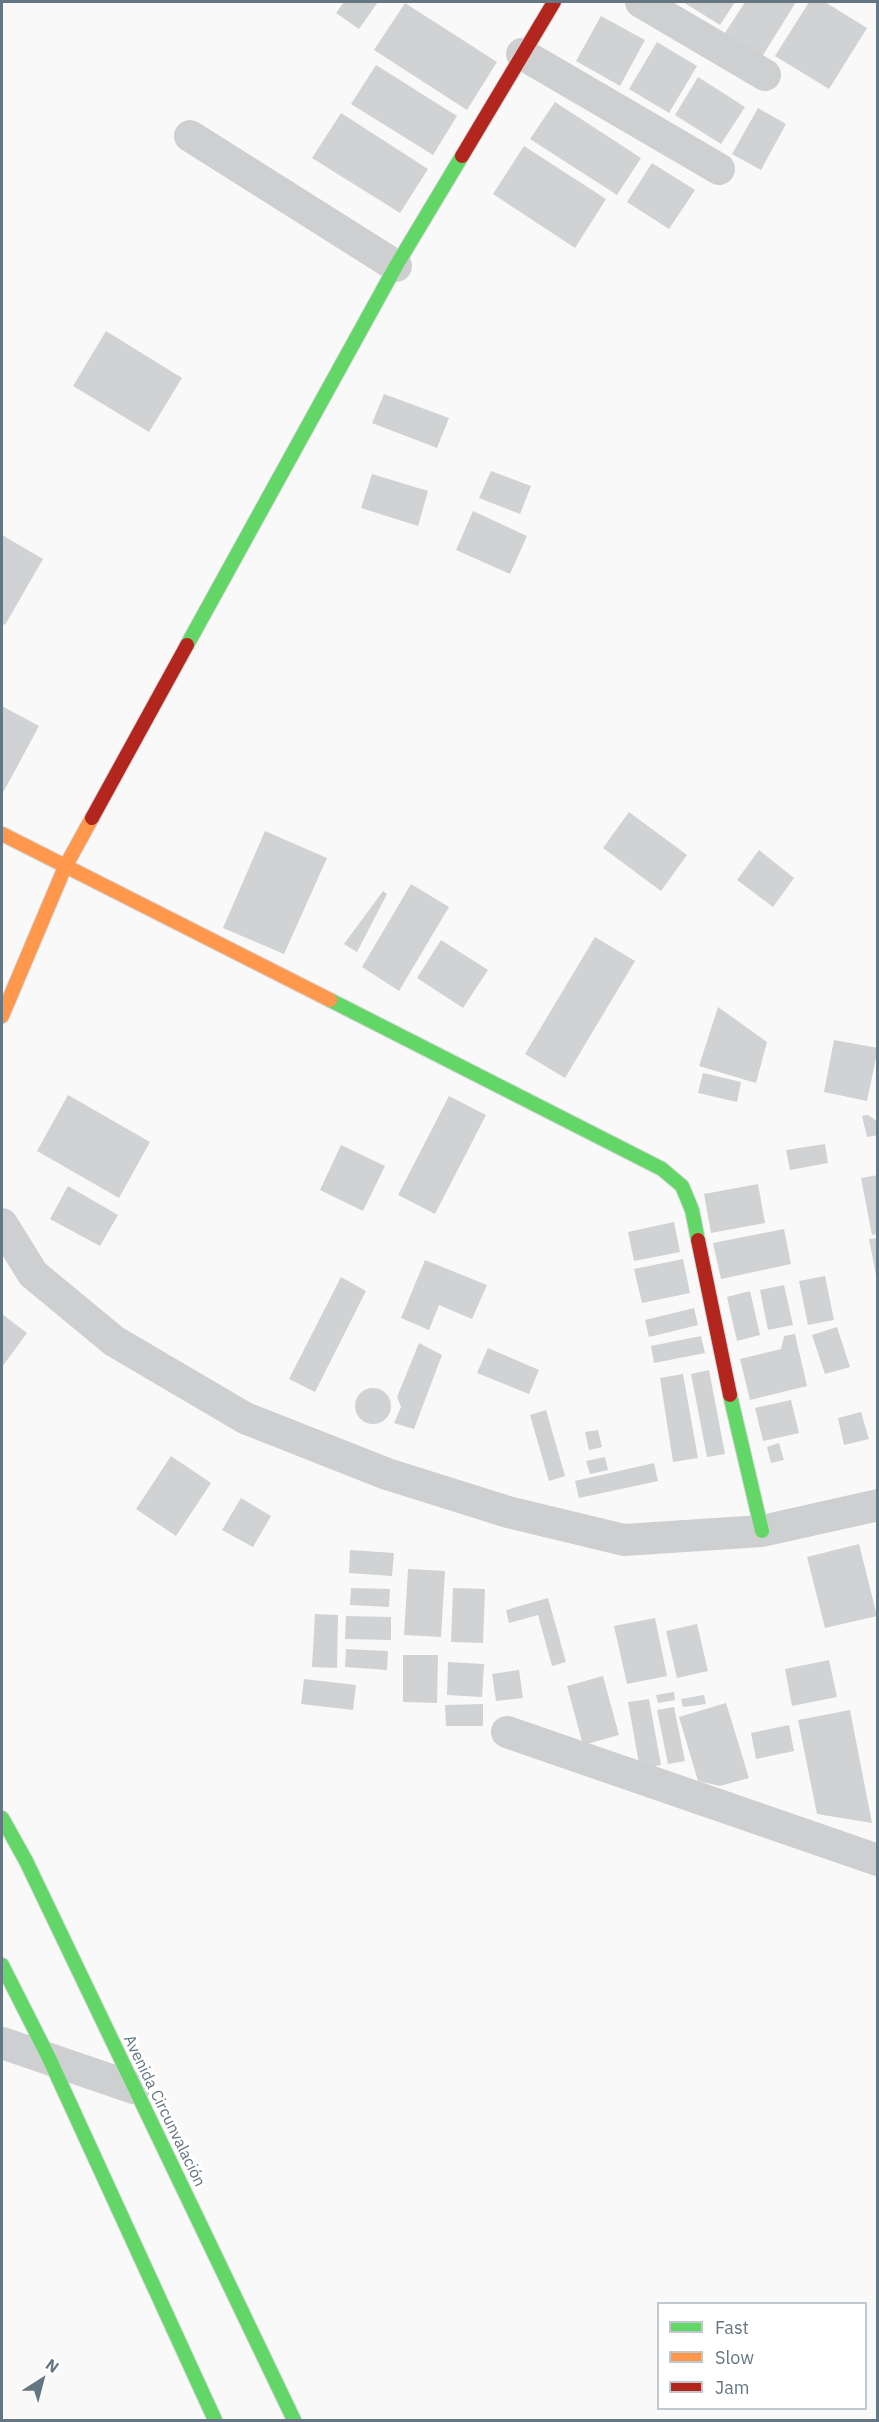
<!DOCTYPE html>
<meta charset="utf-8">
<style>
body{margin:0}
#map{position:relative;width:879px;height:2422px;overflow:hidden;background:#f9f9f9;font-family:"IBM Plex Sans",sans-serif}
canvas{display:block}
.frame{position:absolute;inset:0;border:3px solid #657683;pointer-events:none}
.legend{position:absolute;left:657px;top:2302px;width:210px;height:108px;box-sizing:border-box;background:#fff;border:2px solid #c1c8cd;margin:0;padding:8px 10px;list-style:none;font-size:18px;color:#657683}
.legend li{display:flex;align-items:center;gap:12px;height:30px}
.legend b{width:30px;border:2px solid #c1c8cd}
.north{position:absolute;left:12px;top:2350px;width:60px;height:60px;-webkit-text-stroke:4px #fff;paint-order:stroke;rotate:36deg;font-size:16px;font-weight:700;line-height:24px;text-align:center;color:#657683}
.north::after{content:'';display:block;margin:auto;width:21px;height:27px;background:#657683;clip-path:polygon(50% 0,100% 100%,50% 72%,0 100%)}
</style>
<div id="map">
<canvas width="879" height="2422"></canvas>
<div class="frame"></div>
<ul class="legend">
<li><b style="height:8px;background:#63d668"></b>Fast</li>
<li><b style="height:8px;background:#ff974d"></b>Slow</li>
<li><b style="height:8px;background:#b3261e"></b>Jam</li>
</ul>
<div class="north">N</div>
</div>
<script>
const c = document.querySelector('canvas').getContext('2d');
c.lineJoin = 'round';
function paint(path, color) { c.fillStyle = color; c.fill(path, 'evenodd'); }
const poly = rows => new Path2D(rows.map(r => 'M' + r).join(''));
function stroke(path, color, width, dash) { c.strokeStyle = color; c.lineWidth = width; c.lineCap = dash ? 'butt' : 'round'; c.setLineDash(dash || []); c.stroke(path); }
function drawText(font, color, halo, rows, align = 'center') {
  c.font = font + ' "IBM Plex Sans",sans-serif'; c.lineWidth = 6; c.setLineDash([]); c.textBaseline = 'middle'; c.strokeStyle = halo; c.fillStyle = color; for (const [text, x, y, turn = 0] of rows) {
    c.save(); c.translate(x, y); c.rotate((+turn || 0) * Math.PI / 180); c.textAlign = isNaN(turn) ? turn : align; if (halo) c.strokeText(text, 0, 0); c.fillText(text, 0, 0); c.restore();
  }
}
const building = poly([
 [344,2,378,2,359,29,336,13],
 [683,2,735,2,720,25],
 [745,2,796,2,760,60,723,36],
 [809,2,825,2,867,28,829,89,775,56],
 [405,3,497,62,467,110,374,50],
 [601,16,645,40,620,86,576,61],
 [657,42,697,66,669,113,629,89],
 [376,65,457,116,433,155,351,104],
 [698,77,745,107,721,144,675,115],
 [555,102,641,158,617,195,530,139],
 [758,108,786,124,761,170,732,154],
 [341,113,428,169,400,213,312,158],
 [524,146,606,199,575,248,493,194],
 [652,163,695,190,669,229,627,202],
 [106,331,182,378,149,432,73,386],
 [384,394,449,418,437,448,372,423],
 [491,471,531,486,520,514,479,498],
 [372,474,428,491,418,526,361,508],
 [473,511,527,536,510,574,456,550],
 [2,535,43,559,5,625,2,623],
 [2,706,39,726,4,791,2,790],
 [629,812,687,855,661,891,603,848],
 [265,831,327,858,284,954,223,928],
 [759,850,794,878,773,907,737,880],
 [411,884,449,907,399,991,362,967],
 [383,891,387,894,357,952,344,944],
 [595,937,635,961,565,1078,525,1054],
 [441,940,488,970,463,1008,417,978],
 [718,1007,767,1042,756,1083,699,1066],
 [834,1040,878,1048,867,1101,824,1092],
 [703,1073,741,1082,737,1102,698,1093],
 [68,1095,150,1142,119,1198,37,1151],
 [449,1096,486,1115,435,1214,398,1195],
 [868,1115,878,1122,878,1135,867,1137,862,1116],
 [825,1144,828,1163,790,1170,786,1150],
 [341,1145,385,1166,363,1211,320,1190],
 [878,1175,878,1234,872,1235,861,1178],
 [758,1184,765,1223,711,1233,704,1194],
 [68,1186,118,1215,100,1246,50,1219],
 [674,1222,680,1252,634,1261,628,1232],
 [784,1229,791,1264,721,1279,713,1243],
 [878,1238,878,1275,876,1275,869,1239],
 [683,1259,690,1293,642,1303,634,1269],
 [425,1260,487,1285,472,1319,439,1305,429,1330,401,1318],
 [825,1276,834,1320,808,1325,799,1281],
 [341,1277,366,1291,315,1392,289,1379],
 [784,1285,793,1325,768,1330,760,1290],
 [750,1291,760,1335,737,1341,727,1297],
 [694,1308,698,1325,649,1337,645,1320],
 [2,1314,27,1333,2,1367],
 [837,1327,850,1367,825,1374,812,1335],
 [795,1334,807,1386,750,1400,740,1359,781,1349,784,1336],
 [701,1336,705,1353,654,1363,651,1346],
 [419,1343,442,1355,414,1429,394,1423,401,1407,397,1397],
 [488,1348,539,1370,529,1394,477,1373],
 [709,1370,725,1454,707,1457,691,1374],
 [683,1374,698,1458,673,1462,660,1378],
 '355 1406a18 18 0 1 1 36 0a18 18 0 1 1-36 0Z',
 [791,1400,799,1433,763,1441,755,1408],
 [546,1410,565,1476,549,1481,530,1415],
 [861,1412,869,1439,844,1445,838,1418],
 [598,1430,602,1447,589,1450,585,1432],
 [779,1443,784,1460,771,1463,767,1447],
 [171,1456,211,1483,176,1536,136,1509],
 [605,1457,608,1470,590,1474,586,1461],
 [654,1463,658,1481,579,1498,575,1481],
 [241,1498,271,1516,253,1547,222,1530],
 [859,1544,877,1616,825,1628,807,1557],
 [350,1550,394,1553,392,1576,349,1573],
 [408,1569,445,1571,441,1637,404,1635],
 [351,1588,390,1589,389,1607,350,1605],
 [453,1588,485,1589,483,1643,451,1642],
 [548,1598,566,1662,552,1666,538,1615,509,1623,506,1610],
 [315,1614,338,1615,337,1668,312,1667],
 [346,1616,391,1617,391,1640,345,1639],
 [655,1618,667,1676,627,1684,614,1626],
 [697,1624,708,1671,677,1678,666,1631],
 [346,1649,388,1651,387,1670,345,1667],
 [403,1655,438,1655,437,1703,403,1702],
 [829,1660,837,1697,792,1706,785,1669],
 [448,1662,484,1664,482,1697,447,1695],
 [519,1670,523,1698,496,1701,492,1674],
 [603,1676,619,1735,583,1745,567,1686],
 [304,1679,356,1685,353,1710,301,1704],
 [674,1692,675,1700,658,1703,656,1695],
 [704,1695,706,1704,683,1707,681,1699],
 [649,1699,661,1765,640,1769,628,1702],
 [726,1703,749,1778,720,1786,698,1781,679,1717],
 [483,1704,483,1726,446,1726,445,1705],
 [674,1707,685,1761,668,1764,657,1710],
 [850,1710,872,1823,817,1814,798,1720],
 [789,1725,794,1751,756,1759,751,1733]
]);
const street = poly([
 [641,2,765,75],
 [522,54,719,169],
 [190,136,396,266],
 [2,1224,33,1274,114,1341,245,1418,387,1474,508,1512,624,1540,762,1531,878,1505],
 [507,1732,878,1860],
 [2,2043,134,2088]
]);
const fast = poly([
 [187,645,396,266,462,156],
 [330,1000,662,1169,682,1186,692,1210,698,1240],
 [730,1395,762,1531],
 [2,1818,26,1861,294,2420],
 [2,1965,49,2058,215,2420]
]);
const slow = poly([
 [2,834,330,1000],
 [2,1016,65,867,92,818]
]);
const jam = poly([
 [462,156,554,2],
 [92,818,187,645],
 [698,1240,730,1395]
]);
const streetNames = [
 ["Avenida Circunvalación",164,2111,64]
];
paint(building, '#d0d2d3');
stroke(fast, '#d5d6d7', 16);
stroke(slow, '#d5d6d7', 16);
stroke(jam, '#d5d6d7', 16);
stroke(street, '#cecfd0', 32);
stroke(fast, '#63d668', 14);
stroke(slow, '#ff974d', 14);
stroke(jam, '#b3261e', 14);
drawText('16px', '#657683', '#fff', streetNames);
</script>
